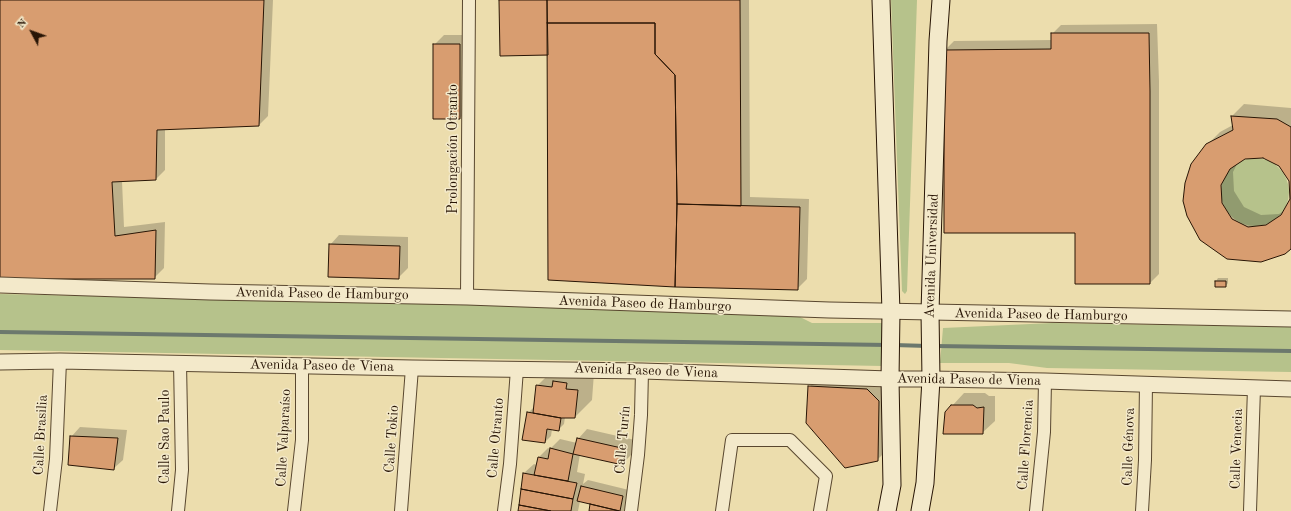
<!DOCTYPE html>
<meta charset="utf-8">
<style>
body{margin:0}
#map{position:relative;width:1291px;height:511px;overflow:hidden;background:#ecddad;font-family:"Old Standard TT",serif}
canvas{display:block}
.north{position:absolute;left:12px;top:12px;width:40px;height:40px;-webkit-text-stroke:3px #f3e9ca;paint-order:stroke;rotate:311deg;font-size:11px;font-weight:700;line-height:16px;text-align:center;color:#281505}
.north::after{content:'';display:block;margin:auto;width:14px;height:18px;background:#281505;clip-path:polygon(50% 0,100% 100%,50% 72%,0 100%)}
</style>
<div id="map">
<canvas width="1291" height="511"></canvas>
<div class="north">N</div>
</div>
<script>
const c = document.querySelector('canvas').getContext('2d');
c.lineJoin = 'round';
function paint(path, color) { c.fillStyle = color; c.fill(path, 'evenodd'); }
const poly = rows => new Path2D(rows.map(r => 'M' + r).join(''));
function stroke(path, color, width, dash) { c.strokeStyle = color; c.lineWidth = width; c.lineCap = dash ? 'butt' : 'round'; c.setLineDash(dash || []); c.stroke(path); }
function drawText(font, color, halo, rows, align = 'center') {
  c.font = font + ' "Old Standard TT",serif'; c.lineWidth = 3; c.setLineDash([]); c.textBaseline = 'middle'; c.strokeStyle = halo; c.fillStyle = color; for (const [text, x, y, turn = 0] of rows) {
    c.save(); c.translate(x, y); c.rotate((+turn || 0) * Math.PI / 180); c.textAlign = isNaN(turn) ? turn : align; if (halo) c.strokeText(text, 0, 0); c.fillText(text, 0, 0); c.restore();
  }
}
const green = poly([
 [891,0,917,0,907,291,905,294,902,291],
 '1221 192a34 34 0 1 1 68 0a34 34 0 1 1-68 0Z',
 [0,294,790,312,812,323,884,323,883,366,0,350],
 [1052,323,1291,327,1291,372,1047,368,1009,363,940,363,943,328]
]);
const shadow = poly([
 [0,0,273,0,268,116,259,125,165,129,165,170,156,179,122,181,124,227,165,222,164,268,154,278,0,278],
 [500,0,749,0,750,197,809,199,807,279,797,289,548,54],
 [1157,24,1159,81,1159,274,1150,283,1076,232,945,50,954,41,1052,40,1052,34,1061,25],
 [444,35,469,35,469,109,460,118,434,45],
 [1244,104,1291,108,1291,248,1227,258,1207,145,1220,132,1233,125,1232,116],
 [1263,157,1279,166,1290,181,1291,199,1285,210,1279,214,1261,215,1244,207,1234,191,1233,172,1238,162,1244,158],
 [339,235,408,237,408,268,398,278,330,245],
 [1218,278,1228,278,1228,283,1226,286,1216,281],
 [554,369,594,373,592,400,575,417,565,417,564,424,558,430,552,429,551,436,545,442,528,413,534,407,537,386],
 [821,375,879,377,891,389,889,448,877,460,809,387],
 [964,393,985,393,989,396,995,396,995,421,982,433,952,406],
 [80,427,127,430,123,460,113,469,71,437],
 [587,429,635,440,632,454,622,464,580,454,577,472,585,474,583,484,588,480,629,490,624,511,590,511,591,504,580,501,578,511,518,511,524,473,534,464,537,465,539,457,548,448,550,449,560,439,577,443,578,439]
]);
const stream = poly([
 [0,332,888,345],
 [894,345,928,346],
 [934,346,1291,351]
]);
const building = poly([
 [0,0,264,0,259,126,157,130,156,180,112,182,115,236,156,230,155,279,0,279,0,0],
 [499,0,547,0,548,55,500,56,499,0],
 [547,0,740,0,741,206,677,204,675,75,655,54,655,23,547,23,547,0],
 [547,23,655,23,655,54,675,75,677,204,675,287,548,280,547,23],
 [1051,33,1149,33,1150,91,1150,284,1075,284,1075,233,944,233,944,50,1051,49,1051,33],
 [433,44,460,44,460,119,433,119,433,44],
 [1231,116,1277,119,1291,127,1291,249,1285,254,1261,262,1227,259,1200,240,1187,216,1183,201,1185,183,1191,164,1206,144,1233,130,1231,116],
 [1263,158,1279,166,1289,181,1290,199,1281,215,1266,225,1248,227,1232,219,1222,203,1221,185,1230,169,1245,159,1263,158],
 [677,204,800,207,798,290,675,287,677,204],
 [329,244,400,246,399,279,328,277,329,244],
 [1215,281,1226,281,1226,287,1215,287,1215,281],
 [553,381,567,383,566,389,578,390,575,418,561,418,533,413,536,385,552,387,553,381],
 [808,386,867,389,879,401,878,461,845,468,806,423,808,386],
 [951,405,973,405,977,408,984,407,983,434,943,434,945,412,951,405],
 [527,412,561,418,559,431,547,429,545,443,522,440,527,412],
 [70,436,118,438,114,470,68,465,70,436],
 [577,438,626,449,623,465,573,454,577,438],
 [550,448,573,454,568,481,534,475,538,457,548,459,550,448],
 [523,473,577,483,573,499,521,489,523,473],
 [581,486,623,496,620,511,577,501,581,486],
 [521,489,573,499,571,511,551,511,519,505,521,489],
 [590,504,619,511,589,511,590,504],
 [519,505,551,511,518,511,519,505]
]);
const minor = poly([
 [467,297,469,0],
 [50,511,56,459,60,361],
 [178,511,182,470,180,363],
 [294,511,302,440,302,366],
 [401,511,412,368],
 [504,511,510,464,517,369],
 [631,511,638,455,641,415,642,371],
 [722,511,732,440,790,440,826,476,820,511],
 [1036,511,1044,432,1045,381],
 [1142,511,1145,460,1146,384],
 [1250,511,1254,388]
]);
const tertiary = poly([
 [0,285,210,292,467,297,829,310,1291,319],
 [0,362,60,361,412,368,642,371,890,379,931,379,1045,381,1291,389]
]);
const secondary = poly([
 [881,0,891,312,890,379,892,485,887,511],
 [920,511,925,483,931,379,930,312,938,41,941,0]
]);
const streetNames = [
 ["Prolongación Otranto",453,149,-90],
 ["Avenida Universidad",932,256,-88],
 ["Avenida Paseo de Hamburgo",322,294,1],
 ["Avenida Paseo de Hamburgo",645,304,2],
 ["Avenida Paseo de Hamburgo",1041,315,1],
 ["Avenida Paseo de Viena",322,366,1],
 ["Avenida Paseo de Viena",646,371,2],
 ["Avenida Paseo de Viena",969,380,1],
 ["Calle Brasilia",41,435,-87],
 ["Calle Sao Paulo",165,437,-90],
 ["Calle Valparaíso",284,438,-87],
 ["Calle Otranto",496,438,-85],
 ["Calle Tokio",392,439,-86],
 ["Calle Turín",623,440,-85],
 ["Calle Florencia",1026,445,-86],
 ["Calle Génova",1129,447,-88],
 ["Calle Venecia",1237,449,-88]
];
paint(green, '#b6c28b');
paint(shadow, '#0003');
stroke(stream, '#6c786d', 4);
paint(building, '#d89d70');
stroke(building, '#281505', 1);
stroke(minor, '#59472f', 14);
stroke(tertiary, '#59472f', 17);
stroke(secondary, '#281505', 19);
stroke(minor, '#f3e9ca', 12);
stroke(tertiary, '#f3e9ca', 15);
stroke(secondary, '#f3e9ca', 17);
drawText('14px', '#281505', '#f3e9ca', streetNames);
</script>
